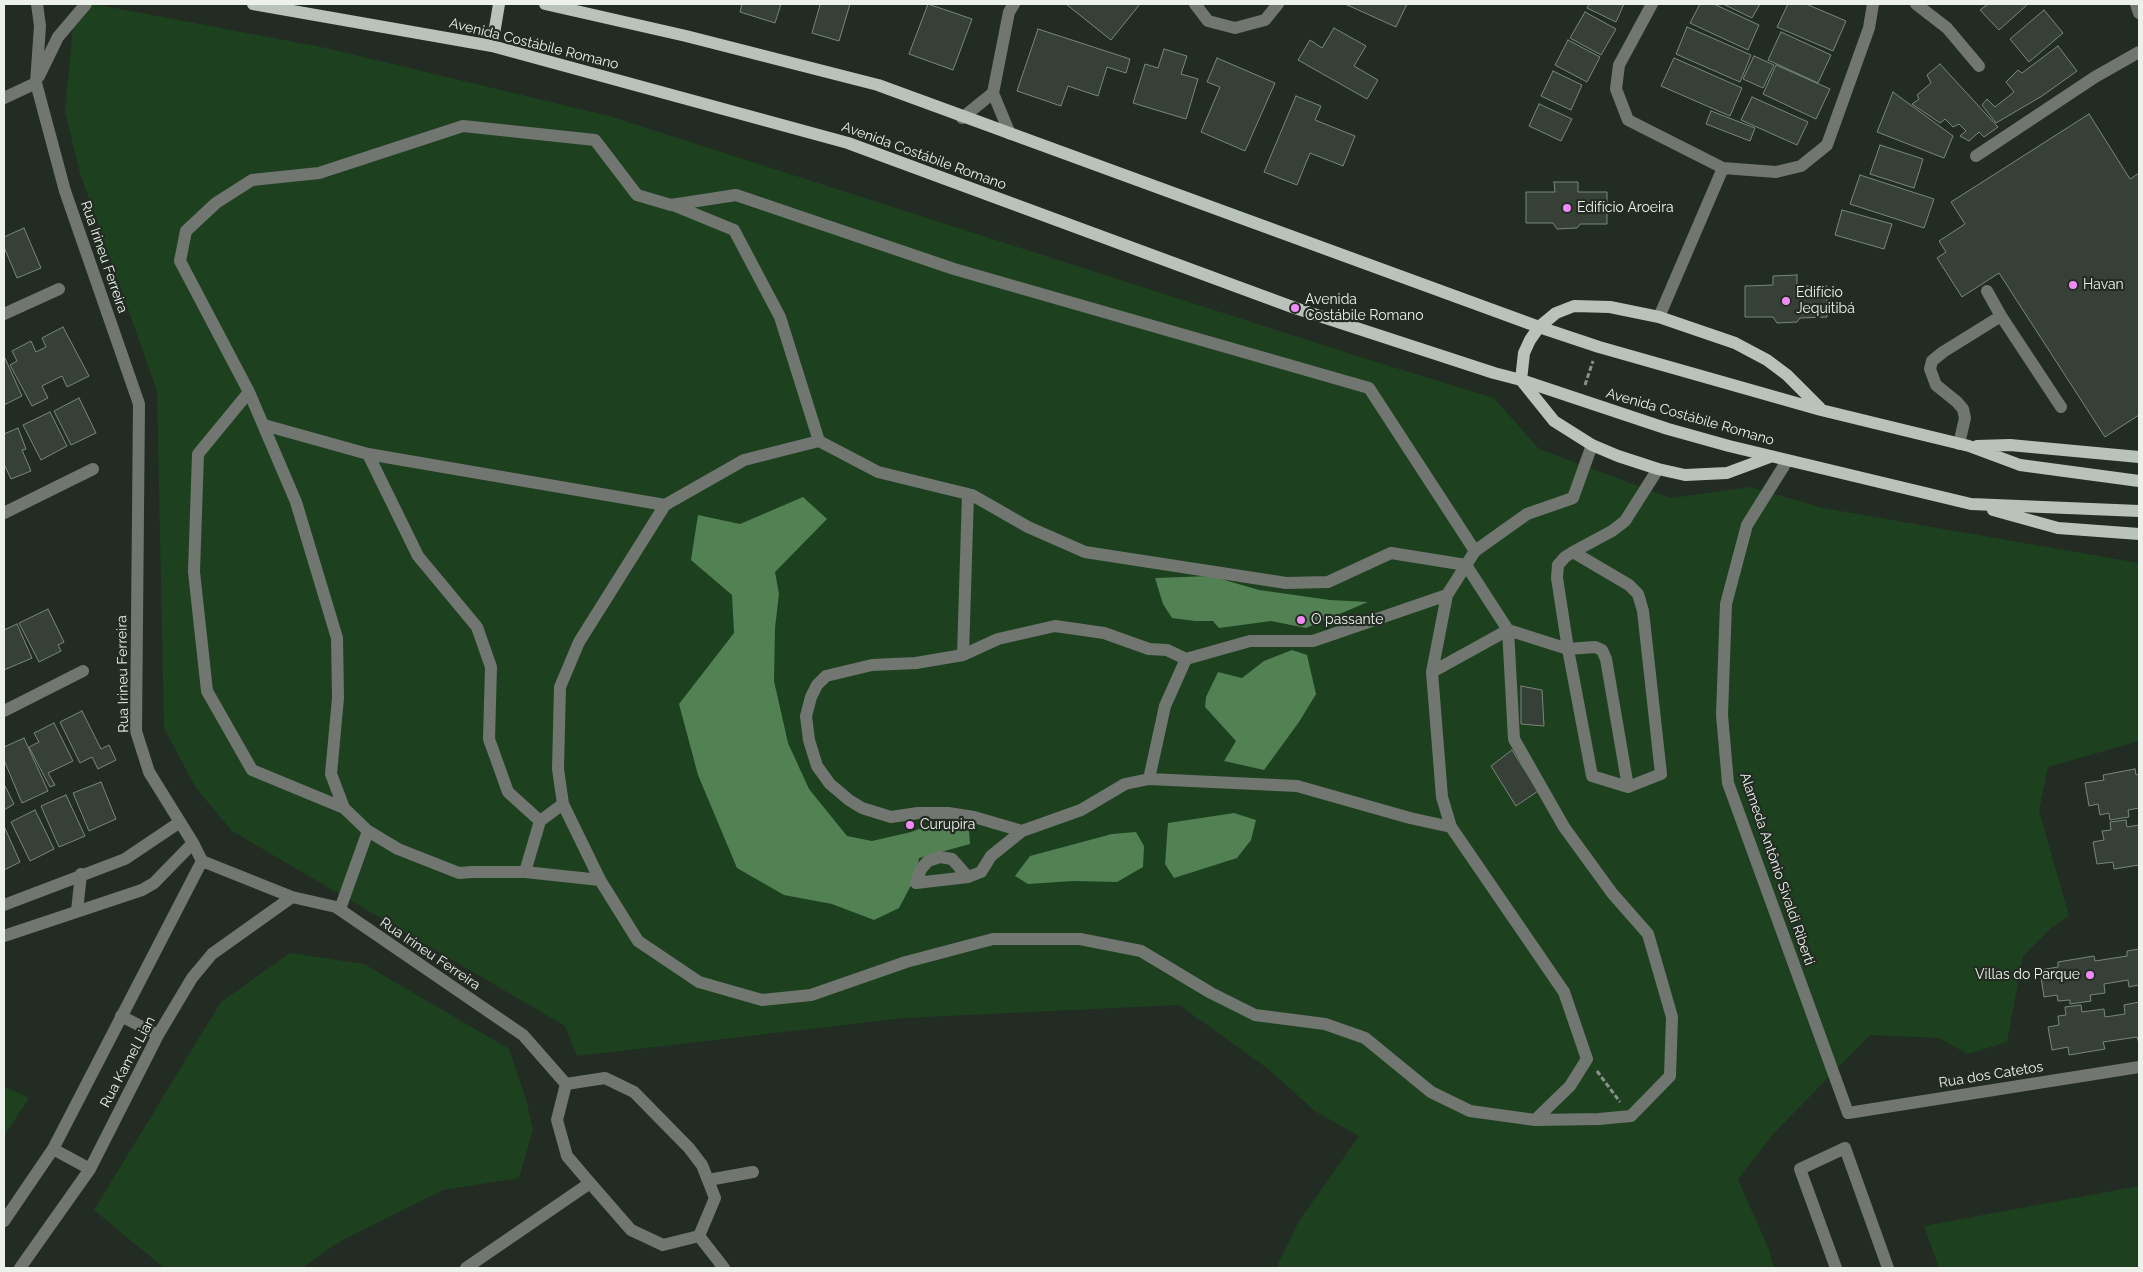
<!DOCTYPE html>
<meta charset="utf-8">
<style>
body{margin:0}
#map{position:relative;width:2143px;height:1272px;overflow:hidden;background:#232c23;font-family:Raleway,sans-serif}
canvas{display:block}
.frame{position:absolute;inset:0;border:5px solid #ecf2eb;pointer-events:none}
</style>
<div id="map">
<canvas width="2143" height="1272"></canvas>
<div class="frame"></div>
</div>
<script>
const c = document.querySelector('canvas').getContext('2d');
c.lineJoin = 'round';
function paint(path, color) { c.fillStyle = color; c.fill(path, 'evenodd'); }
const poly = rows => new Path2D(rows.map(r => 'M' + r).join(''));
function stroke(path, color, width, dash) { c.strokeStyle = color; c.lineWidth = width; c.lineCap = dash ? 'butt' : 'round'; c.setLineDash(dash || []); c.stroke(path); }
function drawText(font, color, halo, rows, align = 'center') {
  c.font = font + ' Raleway,sans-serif'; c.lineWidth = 4.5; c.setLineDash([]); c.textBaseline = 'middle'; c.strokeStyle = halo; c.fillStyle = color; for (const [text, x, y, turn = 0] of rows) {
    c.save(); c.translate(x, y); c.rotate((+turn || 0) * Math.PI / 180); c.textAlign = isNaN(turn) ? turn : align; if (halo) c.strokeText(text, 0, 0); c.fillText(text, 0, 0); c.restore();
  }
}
const green = poly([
 [94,4,326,48,609,116,1373,361,1494,398,1539,449,1671,498,1750,487,1823,508,2139,563,2139,741,2048,767,2039,811,2069,916,2051,928,2023,956,2007,1042,1968,1054,1938,1038,1870,1035,1775,1132,1738,1179,1769,1250,1774,1268,1276,1268,1299,1221,1359,1136,1315,1111,1267,1068,1179,1005,904,1018,577,1056,565,1026,232,831,196,788,164,728,157,391,80,173,65,112,73,27],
 [290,953,364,964,509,1049,526,1099,533,1129,519,1178,443,1190,342,1240,302,1268,164,1268,94,1210,221,1002],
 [4,1086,29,1098,4,1136],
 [2139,1186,2139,1268,1939,1268,1924,1226]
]);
const water = poly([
 [803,497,827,519,775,572,779,594,775,628,774,681,788,743,809,789,847,836,872,841,911,832,940,821,969,831,970,844,919,858,916,876,899,908,874,920,832,904,784,895,737,868,698,775,679,704,734,633,732,595,691,560,698,515,740,524],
 [1211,576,1259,590,1330,600,1368,602,1306,628,1271,621,1219,628,1213,621,1195,621,1172,618,1163,604,1155,578],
 [1292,650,1307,655,1316,694,1299,722,1264,770,1224,761,1236,741,1205,707,1206,697,1218,672,1242,678,1264,661],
 [1234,813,1256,820,1251,840,1237,858,1174,878,1165,864,1168,823],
 [1136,832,1144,846,1143,867,1117,882,1073,881,1028,884,1015,876,1030,856,1112,834]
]);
const building = poly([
 [742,4,781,4,775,23,740,12,742,4],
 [815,4,850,4,839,41,812,33,820,5,815,4],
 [928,4,972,19,953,70,909,54,928,4],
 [1066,4,1140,4,1111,40,1066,4],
 [1345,4,1407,4,1396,27,1345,4],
 [1589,4,1624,4,1616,22,1587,8,1589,4],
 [1700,4,1714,4,1759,25,1748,50,1690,23,1700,4],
 [1723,4,1760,4,1752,18,1723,4],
 [1788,4,1806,4,1846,21,1833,51,1777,27,1788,4],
 [1988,4,2028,4,1999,30,1980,10,1988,4],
 [2044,10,2063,33,2029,62,2010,39,2044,10],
 [1585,12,1616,29,1601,55,1570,38,1585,12],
 [1687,27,1751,55,1740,82,1676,54,1687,27],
 [1334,28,1366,46,1354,66,1378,80,1367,99,1298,60,1310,40,1322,48,1334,28],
 [1038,29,1130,59,1126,73,1107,67,1098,96,1068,86,1061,106,1017,91,1038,29],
 [1781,32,1831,55,1818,83,1768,60,1781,32],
 [1568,40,1600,57,1587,82,1555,65,1568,40],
 [2058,46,2077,71,2042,96,1996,123,1982,105,1987,99,1995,107,2014,92,2006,82,2018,70,2022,73,2058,46],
 [1164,49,1187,56,1181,74,1198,79,1186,119,1133,103,1145,64,1158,68,1164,49],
 [1754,56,1774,65,1763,88,1743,79,1754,56],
 [1217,58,1275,83,1245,151,1201,132,1220,87,1207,82,1217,58],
 [1674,58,1742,88,1730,116,1661,86,1674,58],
 [1940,64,1998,127,1984,137,1979,132,1969,141,1960,136,1966,131,1959,124,1953,127,1945,119,1940,123,1912,104,1919,99,1917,95,1931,83,1927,75,1940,64],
 [1776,65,1830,89,1816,119,1763,94,1776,65],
 [1553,71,1582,85,1571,110,1541,96,1553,71],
 [1893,92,1953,136,1944,158,1877,132,1893,92],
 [1296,96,1321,106,1315,120,1355,136,1343,166,1310,153,1297,185,1264,172,1296,96],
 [1752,97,1808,122,1797,145,1741,120,1752,97],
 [1539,104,1572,119,1561,141,1529,126,1539,104],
 [1711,111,1755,128,1750,141,1706,124,1711,111],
 [2089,114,2130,179,2139,173,2139,415,2105,437,1999,273,1962,297,1937,258,1946,252,1939,241,1965,224,1951,202,2089,114],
 [1880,145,1923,159,1914,188,1870,174,1880,145],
 [1860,175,1934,199,1924,228,1850,204,1860,175],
 [1554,182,1578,182,1578,192,1607,192,1607,224,1580,224,1577,228,1557,229,1553,223,1526,223,1526,192,1555,192,1554,182],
 [1842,210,1892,224,1884,249,1835,235,1842,210],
 [24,228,41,268,17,278,4,247,4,237,24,228],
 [1797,275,1797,286,1827,286,1827,317,1800,318,1797,322,1777,323,1773,317,1745,317,1745,286,1773,285,1773,276,1797,275],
 [63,327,89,376,67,387,62,376,42,386,48,398,32,406,10,365,17,361,12,351,31,341,36,352,46,347,42,338,63,327],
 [4,356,22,396,4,405,4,356],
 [79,398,96,433,71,445,54,411,79,398],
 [50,412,67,446,41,460,23,425,50,412],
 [18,428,26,449,22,450,31,471,11,479,4,464,4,434,18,428],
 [48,609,64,642,58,645,61,651,39,662,19,623,48,609],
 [17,624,32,658,4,670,4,630,17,624],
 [1521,686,1542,690,1544,726,1521,724,1521,686],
 [82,711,101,749,109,745,116,760,98,769,92,757,80,763,60,722,82,711],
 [54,723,73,761,48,773,55,785,50,787,29,747,39,742,34,733,54,723],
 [24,738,48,791,22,803,4,760,4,747,24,738],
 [1512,750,1538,791,1516,806,1491,766,1512,750],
 [2135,769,2136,775,2139,774,2139,808,2128,810,2129,817,2110,820,2109,813,2100,815,2098,804,2089,806,2085,783,2104,780,2103,775,2135,769],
 [101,782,116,819,89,831,73,793,101,782],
 [4,784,14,804,4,810,4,784],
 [66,795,85,836,59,847,41,806,66,795],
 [35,810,54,849,30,861,11,822,35,810],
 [2126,820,2127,827,2139,825,2139,865,2114,869,2113,862,2097,864,2093,842,2104,840,2102,831,2111,830,2110,822,2126,820],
 [4,826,20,862,4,870,4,826],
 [2139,949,2139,991,2138,985,2129,987,2128,980,2104,984,2105,993,2090,995,2091,1001,2070,1004,2070,1000,2058,1001,2057,995,2044,997,2040,970,2058,967,2058,962,2094,956,2095,961,2127,956,2127,951,2139,949],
 [2139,1002,2139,1043,2137,1037,2103,1042,2105,1049,2069,1055,2068,1047,2052,1050,2048,1027,2059,1025,2058,1016,2066,1015,2065,1007,2081,1005,2082,1012,2104,1009,2105,1017,2125,1014,2124,1005,2139,1002]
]);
const path = poly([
 [1585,385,1593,361],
 [1597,1071,1620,1102]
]);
const minor = poly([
 [37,4,40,26,36,83,65,191,139,404,136,731,149,772,193,843,202,861,292,897,336,907,523,1035,566,1084],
 [1195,4,1208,21,1235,28,1265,20,1278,4],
 [1652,4,1619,65,1616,89,1628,120,1723,168,1776,172,1801,166,1827,145,1869,28,1873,4],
 [1916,4,1947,28,1979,66],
 [2136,4,2139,13],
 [39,76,58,37,86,4],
 [4,98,36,83],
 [962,118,993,93],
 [1010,134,993,93,1009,12,1014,4],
 [1976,156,2095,77,2139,52],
 [673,205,734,230,780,317,819,441],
 [4,314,59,289],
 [2001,316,2061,407],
 [1659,317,1723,168],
 [249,392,296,502,337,638,338,698,331,774,344,808],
 [264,425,368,454,418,556,477,627,491,667,489,739,508,792,540,821],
 [1959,444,1965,418,1963,409,1957,402,1936,385,1930,369,1932,361,1943,352,2001,316,1987,291],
 [368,454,665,505],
 [1787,461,1747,525,1726,604,1722,715,1728,783,1848,1113,2139,1067],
 [4,513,93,469],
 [1573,552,1629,585,1638,594,1643,611,1661,774,1628,787,1592,776,1568,649,1557,578,1558,565,1565,557,1573,552,1612,531,1625,521,1658,469],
 [1447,595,1475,551,1527,514,1573,498,1592,445],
 [1055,626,1104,633,1149,649,1167,650,1186,659,1165,706,1149,779,1125,784,1081,810,1022,831,974,817,948,813,918,813,891,817,862,808,849,800,830,784,817,766,809,740,806,716,811,697,817,685,826,676,872,665,916,663,963,655,998,639,1055,626],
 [963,655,968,494],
 [1432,672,1508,630,1568,649,1595,647,1602,650,1606,659,1628,787],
 [4,711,83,671],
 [1149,779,1297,786,1410,818,1451,827,1442,797,1432,672,1447,595,1313,641,1250,641,1186,659],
 [1451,827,1564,992,1587,1059,1570,1086,1535,1120,1470,1111,1431,1092,1365,1038,1325,1024,1255,1015,1211,993,1141,951,1080,939,993,939,906,962,811,995,762,1000,699,982,638,941,600,880,563,804,558,769,560,687,579,642,665,505,744,460,819,441,878,472,972,495,1028,527,1085,552,1286,583,1328,582,1391,553,1466,565,1508,630,1514,739,1564,827,1612,893,1648,934,1672,1017,1670,1076,1631,1116,1599,1119,1535,1120],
 [368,831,344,808,252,770,207,691,194,572,198,454,249,392,180,261,186,231,216,203,252,180,319,173,463,126,595,140,637,195,671,205,736,195,954,269,1369,388,1475,551],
 [525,872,540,821,563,804],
 [968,877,952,859,940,857,928,861,921,869,916,883,968,877,981,872,991,856,1022,831],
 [4,905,125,859,180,822],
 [340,909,368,831,398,849,459,873,472,872,525,872,600,880],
 [77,911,81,874],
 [4,936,142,890,154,883,193,843],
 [121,1016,158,1035],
 [566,1084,605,1078,634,1092,689,1148,702,1165,715,1198,699,1236],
 [566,1084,557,1120,567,1156,590,1183,631,1230,663,1245,699,1236],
 [53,1149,90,1169],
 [708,1180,753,1172],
 [4,1221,53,1149,202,861],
 [699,1236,724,1268],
 [20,1268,90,1169,158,1035,192,978,212,954,292,897],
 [466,1268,590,1183],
 [1836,1268,1800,1169,1845,1148,1888,1268]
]);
const major = poly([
 [253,4,492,46,848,143,1295,308,1494,373,1521,380,1668,429,1729,446,1971,504,2139,511],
 [545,4,686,36,878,85,1539,327,1599,347,1821,410,1969,446,2020,465,2139,481],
 [492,46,499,4],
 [1977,446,2010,445,2139,457],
 [1770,457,1727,473,1685,475,1658,469,1618,456,1592,445,1554,421,1521,380,1524,353,1530,340,1539,327,1556,313,1574,306,1610,307,1659,317,1735,343,1767,360,1787,375,1820,408],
 [1993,510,2058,528,2139,534]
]);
const markers = [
 [1567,208,5,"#f08bf6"],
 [2073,285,5,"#f08bf6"],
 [1786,301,5,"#f08bf6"],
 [1295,308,5,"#f08bf6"],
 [1301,620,5,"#f08bf6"],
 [910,825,5,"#f08bf6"],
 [2090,975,5,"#f08bf6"]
];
const streetNames = [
 ["Avenida Costábile Romano",534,44,14],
 ["Avenida Costábile Romano",924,156,20],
 ["Rua Irineu Ferreira",104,257,71],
 ["Avenida Costábile Romano",1690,417,16],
 ["Rua Irineu Ferreira",123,674,-91],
 ["Alameda Antônio Sivaldi Riberti",1777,869,71],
 ["Rua Irineu Ferreira",430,954,34],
 ["Rua Kamel Lian",128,1062,-62],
 ["Rua dos Catetos",1991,1075,-9]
];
const poiNames = [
 ["Edifício Aroeira",1577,208],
 ["Havan",2083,285],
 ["Edifício",1796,293],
 ["Jequitibá",1796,309],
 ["Avenida",1305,300],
 ["Costábile Romano",1305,316],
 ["O passante",1311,620],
 ["Curupira",920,825],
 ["Villas do Parque",2080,975,"right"]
];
paint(green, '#1d401f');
paint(water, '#528154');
paint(building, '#374037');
stroke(building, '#7b867b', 1);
stroke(path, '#8a9189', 3, [5, 2.5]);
stroke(minor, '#717671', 12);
stroke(major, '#b9c3b9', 12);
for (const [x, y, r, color] of markers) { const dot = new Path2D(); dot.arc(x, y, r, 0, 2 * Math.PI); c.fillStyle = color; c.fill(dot); stroke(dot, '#232c23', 2); }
drawText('14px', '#ecf2eb', '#232c23', streetNames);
drawText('14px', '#ecf2eb', '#232c23', poiNames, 'left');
</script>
